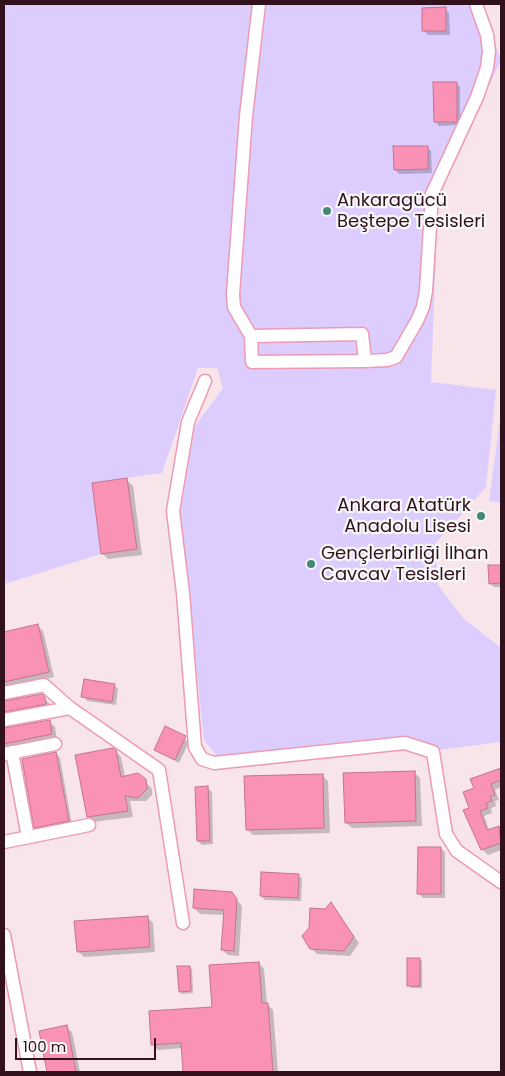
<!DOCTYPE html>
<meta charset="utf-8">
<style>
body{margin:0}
#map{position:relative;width:505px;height:1076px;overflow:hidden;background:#f7e5ea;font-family:Poppins,sans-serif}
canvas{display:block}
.frame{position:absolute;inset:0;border:5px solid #30111c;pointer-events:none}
.scale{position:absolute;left:15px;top:1038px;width:141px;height:22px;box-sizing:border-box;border:2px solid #30111c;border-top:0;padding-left:6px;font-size:15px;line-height:18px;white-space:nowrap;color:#30111c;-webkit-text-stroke:4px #f8f8f8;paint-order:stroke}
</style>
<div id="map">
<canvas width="505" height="1076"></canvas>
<div class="frame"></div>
<div class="scale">100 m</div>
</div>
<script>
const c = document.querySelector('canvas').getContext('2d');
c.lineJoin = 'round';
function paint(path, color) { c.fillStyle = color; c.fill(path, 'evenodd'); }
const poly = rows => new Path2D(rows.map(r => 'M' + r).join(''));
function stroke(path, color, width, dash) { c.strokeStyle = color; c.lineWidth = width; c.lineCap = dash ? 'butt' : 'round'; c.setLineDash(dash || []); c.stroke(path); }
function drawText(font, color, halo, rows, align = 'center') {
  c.font = font + ' Poppins,sans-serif'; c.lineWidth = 4.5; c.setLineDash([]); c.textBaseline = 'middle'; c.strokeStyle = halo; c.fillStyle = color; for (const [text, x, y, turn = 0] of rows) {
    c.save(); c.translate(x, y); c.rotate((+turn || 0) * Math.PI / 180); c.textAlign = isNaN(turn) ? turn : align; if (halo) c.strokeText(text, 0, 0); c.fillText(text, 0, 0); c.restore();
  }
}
const green = poly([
 [4,4,479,4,501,60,438,195,431,382,496,390,486,487,435,544,438,585,463,618,501,648,501,742,439,750,400,736,217,756,204,740,180,514,195,426,223,388,217,368,198,368,162,473,92,483,101,554,4,584],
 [501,412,501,503,489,501]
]);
const shadow = poly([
 [445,9,449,13,450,35,428,35,424,31],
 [456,83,460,87,460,125,439,126,435,121],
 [427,147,431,151,432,173,399,174,395,170],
 [127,480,133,486,142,555,108,559,102,553],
 [501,565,501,587,494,587,490,583,490,566],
 [37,625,43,631,54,677,6,688,4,686,4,633],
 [114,685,118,689,116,705,87,701,83,696],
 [41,695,50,704,51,709,4,721,4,702],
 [49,721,55,727,57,740,4,750,4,729],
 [166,728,189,742,179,763,155,750],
 [116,751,121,757,125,777,138,774,152,789,152,795,146,801,130,801,133,817,93,822,88,817],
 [56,753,60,758,72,825,40,831,36,827],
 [501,768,501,787,495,790,499,800,495,801,496,806,491,808,492,813,484,816,489,830,498,827,501,830,501,850,488,855,483,850,465,811,471,809,475,789,472,780],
 [414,772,420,778,422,826,352,828,346,823],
 [322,775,328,781,330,833,253,835,247,829],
 [207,788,212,792,213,844,202,845,198,841],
 [441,848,445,852,445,898,423,898,419,893],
 [298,875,302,879,301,901,265,900,261,896],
 [231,893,242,906,239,956,228,955,222,950,225,915,200,914,194,908],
 [331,904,359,943,350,956,317,954,311,948,326,910],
 [147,917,153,923,155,952,84,957,78,951],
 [419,959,422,961,422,988,411,988,409,985],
 [259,963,264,969,267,1004,273,1010,278,1072,184,1072,182,1048,158,1050,152,1044,213,1008],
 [189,967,192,969,193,993,182,994,180,991],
 [66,1027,72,1032,80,1072,49,1072,41,1032]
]);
const building = poly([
 [446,7,446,31,422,31,422,8,446,7],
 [433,82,457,82,457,122,434,122,433,82],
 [393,146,428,146,428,169,394,170,393,146],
 [127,478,137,549,101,554,92,483,127,478],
 [488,565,501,565,501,583,489,584,488,565],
 [38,624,49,672,4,682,4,632,38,624],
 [84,679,115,684,112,702,81,697,84,679],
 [42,694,45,697,46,704,4,712,4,701,42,694],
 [50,720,52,734,4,744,4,728,50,720],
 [165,726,186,736,175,760,154,750,165,726],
 [113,748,116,750,121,777,138,773,146,779,147,789,138,798,125,796,128,811,87,817,75,755,113,748],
 [56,752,69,821,34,828,22,759,56,752],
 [501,768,501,780,491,784,495,795,490,796,492,801,486,803,488,808,480,811,487,830,499,826,501,843,481,850,463,810,469,808,463,792,474,788,470,779,501,768],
 [415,771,416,821,345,823,343,773,415,771],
 [323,774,324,828,246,830,244,776,323,774],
 [208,786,210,841,197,841,195,787,208,786],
 [418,847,441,847,441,894,417,894,418,847],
 [261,872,299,874,298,898,260,896,261,872],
 [194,889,232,892,237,899,234,951,221,950,224,910,193,908,194,889],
 [331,902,354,937,344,951,310,949,302,936,309,928,310,908,325,909,331,902],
 [148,916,150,947,77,952,74,921,148,916],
 [407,958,420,958,420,986,407,986,407,958],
 [259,962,262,1003,268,1003,273,1072,183,1072,181,1043,151,1045,149,1011,212,1007,209,965,259,962],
 [177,966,190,966,191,991,179,992,177,966],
 [67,1025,76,1072,47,1072,39,1031,67,1025]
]);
const minor = poly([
 [362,334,365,361,252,362,251,336,362,334],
 [251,336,234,307,233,294,246,116,259,4],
 [365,361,387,360,396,357,417,321,423,307,426,291,432,194,477,97,487,68,489,51,487,35,476,4],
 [205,381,188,422,173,511,183,593,195,747,202,759,214,763,405,743,433,752,446,834,457,851,501,882],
 [4,693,44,685,70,708,159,770,183,923],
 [4,720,70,708],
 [12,752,28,837],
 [4,754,55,744],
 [4,842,89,825],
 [4,935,30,1072]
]);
const markers = [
 [327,211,5,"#45887b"],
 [481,516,5,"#45887b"],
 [311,564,5,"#45887b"]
];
const poiNames = [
 ["Ankaragücü",337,201],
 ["Beştepe Tesisleri",337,222],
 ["Ankara Atatürk",471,506,"right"],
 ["Anadolu Lisesi",471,527,"right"],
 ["Gençlerbirliği İlhan",321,554],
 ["Cavcav Tesisleri",321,575]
];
paint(green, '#ddcdff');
paint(shadow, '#0003');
paint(building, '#f992b4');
stroke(building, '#c3748d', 1);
stroke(minor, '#ed9ab4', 15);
stroke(minor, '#fff', 12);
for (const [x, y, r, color] of markers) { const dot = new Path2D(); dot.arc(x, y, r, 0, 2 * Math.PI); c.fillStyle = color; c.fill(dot); stroke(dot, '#f8f8f8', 2); }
drawText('18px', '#30111c', '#f8f8f8', poiNames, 'left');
</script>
